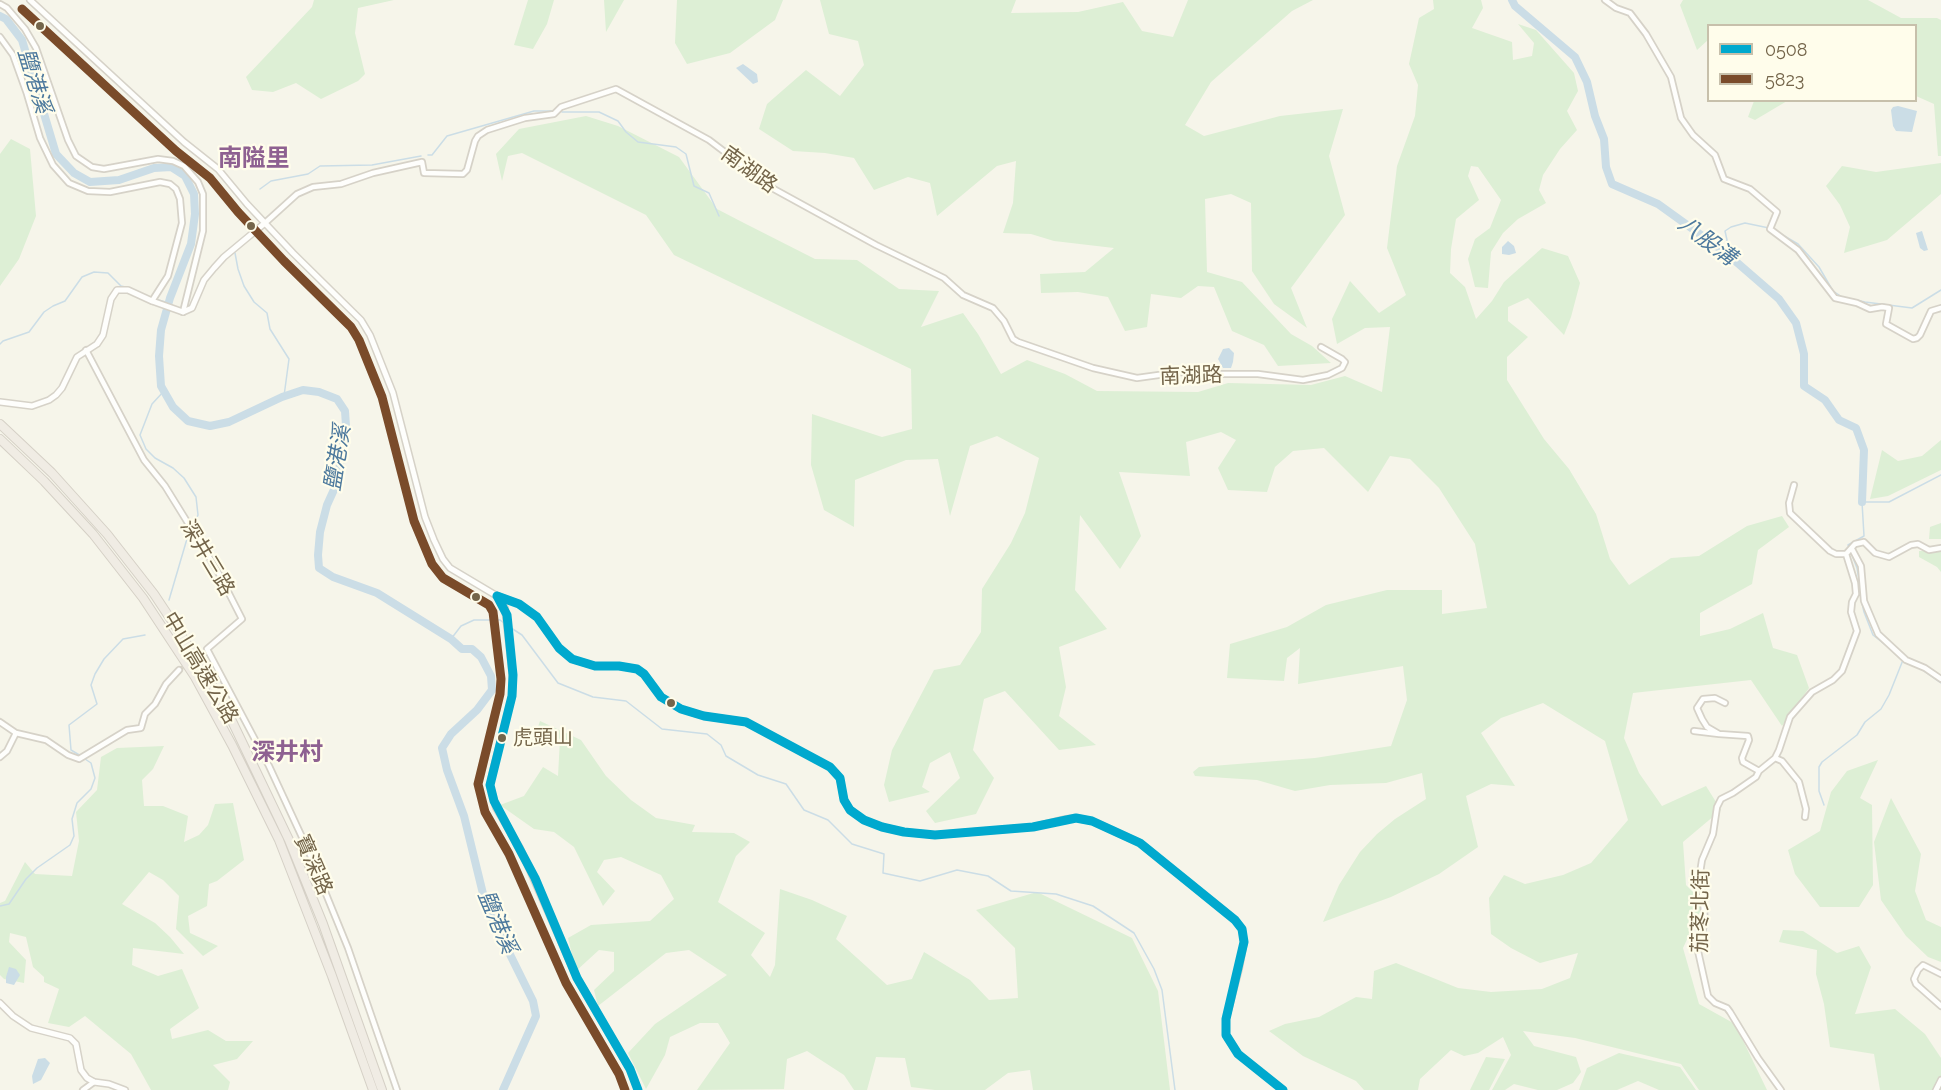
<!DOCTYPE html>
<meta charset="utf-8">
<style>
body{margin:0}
#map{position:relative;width:1941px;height:1090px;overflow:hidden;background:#f6f5ea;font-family:Raleway,sans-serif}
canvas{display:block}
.legend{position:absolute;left:1707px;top:24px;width:210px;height:78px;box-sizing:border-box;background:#fffdeb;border:2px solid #c7c0ab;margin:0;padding:8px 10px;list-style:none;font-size:18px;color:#74654a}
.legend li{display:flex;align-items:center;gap:12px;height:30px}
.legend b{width:30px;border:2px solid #c7c0ab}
</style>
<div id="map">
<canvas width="1941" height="1090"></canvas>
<ul class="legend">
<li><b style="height:8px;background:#00a9ce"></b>0508</li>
<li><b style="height:8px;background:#7a4b2a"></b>5823</li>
</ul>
</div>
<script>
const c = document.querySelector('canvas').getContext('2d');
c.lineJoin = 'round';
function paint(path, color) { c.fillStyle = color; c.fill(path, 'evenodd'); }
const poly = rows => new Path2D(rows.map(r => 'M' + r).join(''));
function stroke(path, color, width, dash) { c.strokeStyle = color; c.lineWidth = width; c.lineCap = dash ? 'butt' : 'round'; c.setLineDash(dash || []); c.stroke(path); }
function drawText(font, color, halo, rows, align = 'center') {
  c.font = font + ' Raleway,"Noto Sans TC",sans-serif'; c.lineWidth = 4.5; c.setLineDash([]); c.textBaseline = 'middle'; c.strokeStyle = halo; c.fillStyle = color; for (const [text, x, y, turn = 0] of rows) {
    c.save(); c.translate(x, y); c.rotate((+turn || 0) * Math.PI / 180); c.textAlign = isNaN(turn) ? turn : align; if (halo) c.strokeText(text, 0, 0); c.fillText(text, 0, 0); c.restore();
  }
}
const green = poly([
 [314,0,394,0,358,8,355,33,365,74,358,81,321,99,296,83,273,92,252,90,246,77,312,7],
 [528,0,554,0,547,24,533,49,514,45],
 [604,0,624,0,606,32],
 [677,0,783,0,775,20,730,53,687,64,675,43],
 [820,0,1016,0,1011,13,1078,12,1123,2,1142,31,1173,37,1188,0,1313,0,1292,11,1211,82,1185,125,1204,136,1280,116,1343,109,1329,156,1345,215,1291,288,1307,328,1274,304,1252,271,1251,203,1231,194,1205,199,1207,272,1242,282,1291,334,1312,346,1331,363,1278,366,1264,345,1232,331,1214,287,1198,286,1181,298,1151,294,1147,327,1125,331,1108,297,1078,292,1041,293,1040,274,1085,272,1114,248,1054,241,1031,234,1003,233,1013,203,1016,161,997,166,937,216,930,183,908,177,874,190,854,158,825,153,793,151,759,129,767,104,806,70,840,96,864,65,858,41,829,34],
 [1433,0,1481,0,1483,8,1472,28,1512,42,1513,60,1532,56,1534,43,1518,24,1536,30,1574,73,1578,91,1567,111,1577,130,1560,149,1543,175,1539,190,1546,203,1518,219,1503,233,1491,252,1488,288,1475,287,1468,259,1475,239,1490,228,1501,200,1478,167,1471,166,1468,176,1479,200,1456,219,1451,249,1450,273,1465,287,1476,319,1492,301,1504,282,1542,248,1568,256,1580,283,1571,317,1564,335,1528,298,1508,307,1508,321,1528,337,1507,357,1507,380,1544,439,1569,469,1596,514,1610,559,1629,585,1671,558,1699,556,1747,526,1782,516,1789,527,1758,550,1752,584,1700,613,1700,636,1730,629,1763,613,1773,648,1797,655,1809,688,1782,726,1751,680,1633,693,1624,738,1639,773,1662,806,1706,786,1721,810,1683,842,1686,885,1704,903,1683,948,1699,1004,1735,1024,1767,1090,1699,1090,1681,1064,1575,1038,1523,1031,1534,1046,1576,1057,1581,1072,1573,1083,1557,1090,1538,1090,1514,1084,1505,1090,1492,1090,1511,1055,1503,1037,1478,1053,1464,1056,1451,1050,1420,1079,1418,1090,1364,1090,1356,1081,1303,1056,1269,1031,1285,1024,1319,1017,1356,997,1372,999,1374,971,1396,963,1458,988,1491,992,1542,989,1570,978,1578,953,1540,963,1511,948,1491,934,1489,898,1504,875,1525,884,1563,875,1591,863,1628,820,1605,741,1543,703,1501,718,1481,733,1515,786,1491,784,1466,796,1478,847,1439,874,1391,897,1323,922,1339,885,1360,852,1377,834,1395,819,1426,799,1422,773,1386,783,1330,785,1295,791,1257,780,1195,776,1193,772,1199,767,1315,758,1391,746,1407,700,1403,666,1298,684,1300,648,1287,658,1284,681,1227,678,1230,644,1287,627,1326,605,1387,590,1442,590,1442,614,1487,608,1475,544,1439,488,1410,459,1390,456,1368,492,1324,448,1293,451,1275,467,1267,492,1228,490,1218,468,1236,440,1221,432,1186,442,1190,476,1119,472,1141,536,1120,569,1080,515,1075,590,1107,629,1059,647,1066,687,1059,716,1096,745,1059,750,1005,691,984,699,973,750,994,778,976,814,935,823,926,811,960,778,950,752,930,763,922,787,930,792,889,802,884,785,892,750,934,670,960,665,981,632,982,589,1011,543,1025,513,1039,458,997,436,970,446,950,516,938,459,906,460,855,480,854,527,824,510,811,465,812,414,882,437,912,429,911,369,674,255,646,215,522,153,508,156,502,181,496,154,519,129,586,116,618,126,679,157,717,209,744,223,815,259,857,260,899,289,939,291,921,327,963,313,978,334,1001,374,1027,360,1065,374,1097,391,1198,392,1228,383,1311,385,1345,376,1382,392,1390,327,1365,328,1337,344,1332,319,1350,281,1379,313,1406,295,1387,248,1397,166,1415,116,1418,85,1409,64,1419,18,1434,9],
 [1683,0,1868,0,1901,18,1937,18,1941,20,1941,156,1938,156,1934,104,1916,96,1916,26,1708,26,1708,40,1697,50,1680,5],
 [1754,101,1754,100,1787,101,1755,120,1748,117],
 [11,139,30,149,36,216,19,259,0,286,0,154],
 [1941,163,1941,194,1887,240,1844,253,1850,227,1840,205,1826,186,1842,166,1876,172],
 [1941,440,1941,470,1888,496,1870,499,1882,450,1898,461,1922,456],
 [1941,523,1941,539,1929,539,1930,527],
 [1919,551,1941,551,1941,572,1937,567,1919,557],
 [540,721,581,740,606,776,631,800,656,818,695,825,692,832,734,833,750,842,736,856,718,902,765,933,751,955,770,977,775,965,780,889,812,900,847,916,836,939,887,985,912,979,924,952,970,980,989,1000,1018,998,1015,948,976,910,1037,892,1132,938,1158,991,1170,1090,1033,1090,1030,1070,1008,1073,985,1090,935,1090,911,1087,905,1058,876,1057,867,1090,854,1090,844,1075,807,1051,787,1059,784,1089,697,1090,730,1043,718,1023,700,1023,670,1037,665,1055,646,1089,628,1053,655,1024,727,975,689,950,666,953,598,1006,594,990,614,971,614,952,599,950,576,971,568,938,591,925,650,921,674,899,661,875,621,857,604,860,597,872,615,891,603,906,574,847,554,832,534,829,500,805,524,796,543,767,558,776,560,739,538,727],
 [164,746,153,769,142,780,144,806,163,806,188,816,184,842,199,835,208,825,215,804,233,803,244,860,217,881,209,884,207,906,188,916,190,933,218,946,203,956,176,929,179,896,163,880,149,872,122,904,155,923,170,937,184,954,133,948,132,965,158,976,182,969,199,1008,170,1029,172,1039,208,1030,226,1041,253,1041,237,1059,213,1065,230,1082,228,1090,151,1090,131,1054,85,1016,69,1027,48,1023,59,989,44,982,44,977,33,967,26,937,10,933,9,942,26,960,24,983,4,979,0,975,0,903,5,901,25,862,35,874,72,876,79,841,76,812,97,790,101,757,117,748],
 [1878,760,1860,798,1872,805,1873,885,1859,907,1820,907,1795,874,1788,850,1820,831,1831,792,1847,771],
 [1891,798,1921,854,1915,891,1926,920,1941,927,1941,962,1928,957,1906,936,1881,900,1874,842],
 [1783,930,1803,931,1837,953,1859,946,1871,967,1855,1014,1895,1009,1925,1034,1941,1058,1941,1090,1880,1090,1874,1054,1830,1047,1824,1004,1816,974,1817,950,1779,942],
 [1619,1053,1680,1067,1696,1090,1659,1090,1638,1081,1617,1090,1579,1090,1587,1068],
 [1486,1057,1505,1059,1489,1090,1470,1090]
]);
const water = poly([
 [743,64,757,74,758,82,753,84,736,68],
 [1898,106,1917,111,1912,132,1896,131,1893,126,1891,110,1893,107],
 [1922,231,1928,250,1924,251,1920,248,1916,233],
 [1508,241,1514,246,1516,253,1509,255,1502,254,1502,247],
 [1229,348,1234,353,1233,362,1231,368,1223,368,1218,359,1223,349],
 [9,967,16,969,20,975,14,985,6,983,6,977],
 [45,1058,50,1063,41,1080,33,1084,32,1076,38,1059]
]);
const stream = poly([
 [562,112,599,112,618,121,626,132,638,142,676,147,686,154,694,186,709,193,719,216],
 [428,155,432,155,447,136,534,111,552,111],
 [260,189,271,181,308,174,320,166,372,165,421,156],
 [1774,230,1798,244,1819,267,1833,291,1842,297,1865,302,1912,308,1941,290],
 [235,253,238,269,244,286,254,302,267,313,270,329,289,359,284,396],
 [1726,253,1727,240,1725,231,1731,227,1745,223,1769,228],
 [155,299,169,303],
 [0,344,3,341,29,332,44,312,53,306,65,301,82,277,94,272,108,273,121,286,129,288],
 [164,391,152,404,140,435,146,449,155,458,173,468,184,478,196,497,198,515,193,525],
 [1862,599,1857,568,1848,545,1864,536,1862,502,1889,502,1941,475],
 [169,600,189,532],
 [1862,603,1864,612,1873,635,1892,650],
 [508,626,522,635,558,683,593,697,626,701,662,729,707,734,721,745,726,756,758,775,786,784,804,810,828,820,852,844,884,854,883,873,920,881,957,870,988,876,1011,891,1056,894,1093,906,1134,933,1154,969,1162,990,1175,1090],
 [451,639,461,626,474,620,500,620,504,623],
 [1921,669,1941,683],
 [81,756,71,750,69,725,97,704,91,685,95,674,104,659,123,639,145,635],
 [1824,805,1819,791,1819,767,1822,762,1857,735,1865,722,1881,709,1889,695,1903,660],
 [0,906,9,904,26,879,37,868,70,845,74,836,72,819,77,803,91,789,95,778,91,763,85,759]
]);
const river = poly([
 [1512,0,1515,6,1575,57,1587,82,1595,116,1604,139,1606,167,1612,184,1658,204,1726,253,1779,299,1796,323,1804,354,1804,386,1825,400,1839,420,1856,428,1864,450,1862,502],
 [0,16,6,19,22,40,56,154,74,173,90,182,119,180,154,168,171,167,185,176,194,194,195,214,191,244,170,298,161,330,159,356,161,386,173,407,188,421,210,426,229,422,282,397,303,390,319,392,337,399,345,411,346,426,337,483,327,505,320,532,318,555,319,568,333,577,377,593,451,639,462,649,472,649,481,657,491,676,492,690,477,710,451,734,442,748,447,770,464,816,486,906,533,1001,536,1016,503,1090]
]);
const minorTunnel = poly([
 [179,670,207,649]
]);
const minor = poly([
 [1605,0,1616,8,1630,13,1646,34,1671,77,1681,118,1693,135,1715,155,1724,179,1750,189,1777,212,1770,229,1798,250,1835,298,1857,303,1870,309,1882,307,1889,308,1886,324,1913,339,1917,338,1920,335,1931,311,1941,308],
 [0,4,7,8,25,29,36,48,68,140,76,156,92,167,104,169,158,159,173,161,184,166,198,182,203,194,203,231,183,312],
 [0,37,13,55,27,94,40,138,53,165,69,183,88,191,110,192,160,182,170,184,176,189,180,199,182,223,168,276,152,301],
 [265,223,297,194,313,187,341,184,373,173,422,162,424,173,463,174,467,170,475,141,478,136,487,130,525,118,554,114,561,107,616,89,709,140,772,188,876,245,944,278,963,295,993,308,1004,321,1013,339,1018,342,1093,368,1137,378,1180,372,1198,374,1258,374,1303,380,1328,375,1342,368,1345,362,1342,359,1321,347],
 [86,350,144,460,165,486,217,570,242,619,207,649,269,766,308,850,348,948,397,1090],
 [1794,485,1789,503,1790,513,1830,551,1836,554,1846,554,1855,544,1864,542,1875,553,1889,557,1911,545,1918,544,1929,550,1941,548],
 [1852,549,1861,566,1864,601,1878,634,1906,660,1925,668,1941,679],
 [1725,703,1715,698,1703,699,1697,708,1702,719,1707,727,1719,734,1748,736,1749,740,1742,758,1743,762,1759,771],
 [0,722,16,733,46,740,68,755,79,759,127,730,141,728,145,714,155,704,166,684,179,670],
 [1694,731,1719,734],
 [0,757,7,751,16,733],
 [1775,758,1782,761,1799,782,1806,809,1805,817],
 [1941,974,1923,965,1918,970,1914,979,1916,984,1941,1006],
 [83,1090,94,1082],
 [1781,1090,1758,1058,1730,1012,1727,1008,1715,1003,1708,996,1698,951,1705,920,1700,873,1702,860,1713,834,1717,807,1721,799,1733,793,1756,777,1759,771,1775,758,1779,750,1790,717,1812,692,1833,680,1842,671,1857,631,1851,612,1852,602,1856,594,1855,583,1846,554]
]);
const tertiary = poly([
 [30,0,184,142,218,169,247,204,293,253,361,320,370,335,393,393,425,517,434,540,443,559,450,568,497,596,505,608,513,679,512,696,492,775,490,785,496,808,520,848,577,978,630,1069,638,1090],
 [0,402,32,406,49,400,56,395,62,388,77,357,97,344,103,335,111,299,117,290,128,290,152,301,183,312,192,308,204,280,214,268,224,257,265,223],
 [498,596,519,604,537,617,559,648,572,659,595,666,619,666,637,669,644,674,661,697,681,709,704,716,746,722,830,767,840,778,844,800,850,810,864,820,882,827,904,832,935,835,1033,827,1066,819,1076,818,1092,821,1140,843,1235,920,1242,929,1244,942,1239,969,1226,1019,1226,1035,1238,1054,1283,1090],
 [0,1003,13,1016,31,1028,70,1038,76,1044,81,1070,87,1078,94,1082,109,1084,125,1090],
 [1936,1090,1941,1080]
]);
const motorway = poly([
 [0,424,52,473,107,534,154,594,201,665,231,719,289,840,323,924,382,1090],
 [0,439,44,481,93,534,143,598,195,677,232,745,279,840,332,976,373,1090]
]);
const bus1 = poly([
 [497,596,519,604,537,617,559,648,572,659,595,666,619,666,637,669,644,674,661,697,681,709,704,716,746,722,830,767,840,778,844,800,850,810,864,820,882,827,904,832,935,835,1033,827,1076,818,1092,821,1140,843,1235,920,1242,929,1244,942,1226,1019,1226,1035,1238,1054,1283,1090],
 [497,596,507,615,513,675,512,696,490,785,494,801,535,878,577,978,630,1069,638,1090]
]);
const bus2 = poly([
 [22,9,176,151,210,178,238,212,284,261,351,327,359,340,382,397,414,521,432,564,443,578,489,605,493,612,501,679,500,694,478,784,485,812,509,854,566,983,619,1074,625,1090]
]);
const markers = [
 [40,26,5,"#74654a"],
 [251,226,5,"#74654a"],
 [476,597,5,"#74654a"],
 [671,703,5,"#74654a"],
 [502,738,5,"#74654a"]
];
const busNames = [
 ["虎頭山",513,738]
];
const streetNames = [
 ["南湖路",749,170,36],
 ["南湖路",1191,376,-2],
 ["深井三路",207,558,59],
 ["中山高速公路",200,668,59],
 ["寶深路",313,865,66],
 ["茄苳北街",1701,911,-89]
];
const waterNames = [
 ["鹽港溪",34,81,73],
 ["八股溝",1707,241,37],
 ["鹽港溪",338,458,-81],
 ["鹽港溪",497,922,67]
];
const quarterNames = [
 ["南隘里",254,159],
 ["深井村",287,753]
];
paint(green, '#ddefd5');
paint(water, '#cbdde6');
stroke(stream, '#cbdde6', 1.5);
stroke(river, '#cbdde6', 8);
stroke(minorTunnel, '#d6d1c2', 4.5, [4.5, 2]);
stroke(minor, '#d6d2c8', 8);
stroke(tertiary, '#d6d2c8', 8);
stroke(motorway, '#d5d0c6', 10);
stroke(minor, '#fefefc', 4.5);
stroke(tertiary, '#fefefc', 5);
stroke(motorway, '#f0ece4', 8);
stroke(bus1, '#00a9ce', 9);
stroke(bus2, '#7a4b2a', 9);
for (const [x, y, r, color] of markers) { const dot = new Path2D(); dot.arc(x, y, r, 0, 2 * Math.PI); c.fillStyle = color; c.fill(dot); stroke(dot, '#fffdeb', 2); }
drawText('20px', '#74654a', '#fffdeb', busNames, 'left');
drawText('21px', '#74654a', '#fffdeb', streetNames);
drawText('italic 22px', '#4d799d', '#fffdeb', waterNames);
drawText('bold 24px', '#8e6191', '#fffdeb', quarterNames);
</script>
